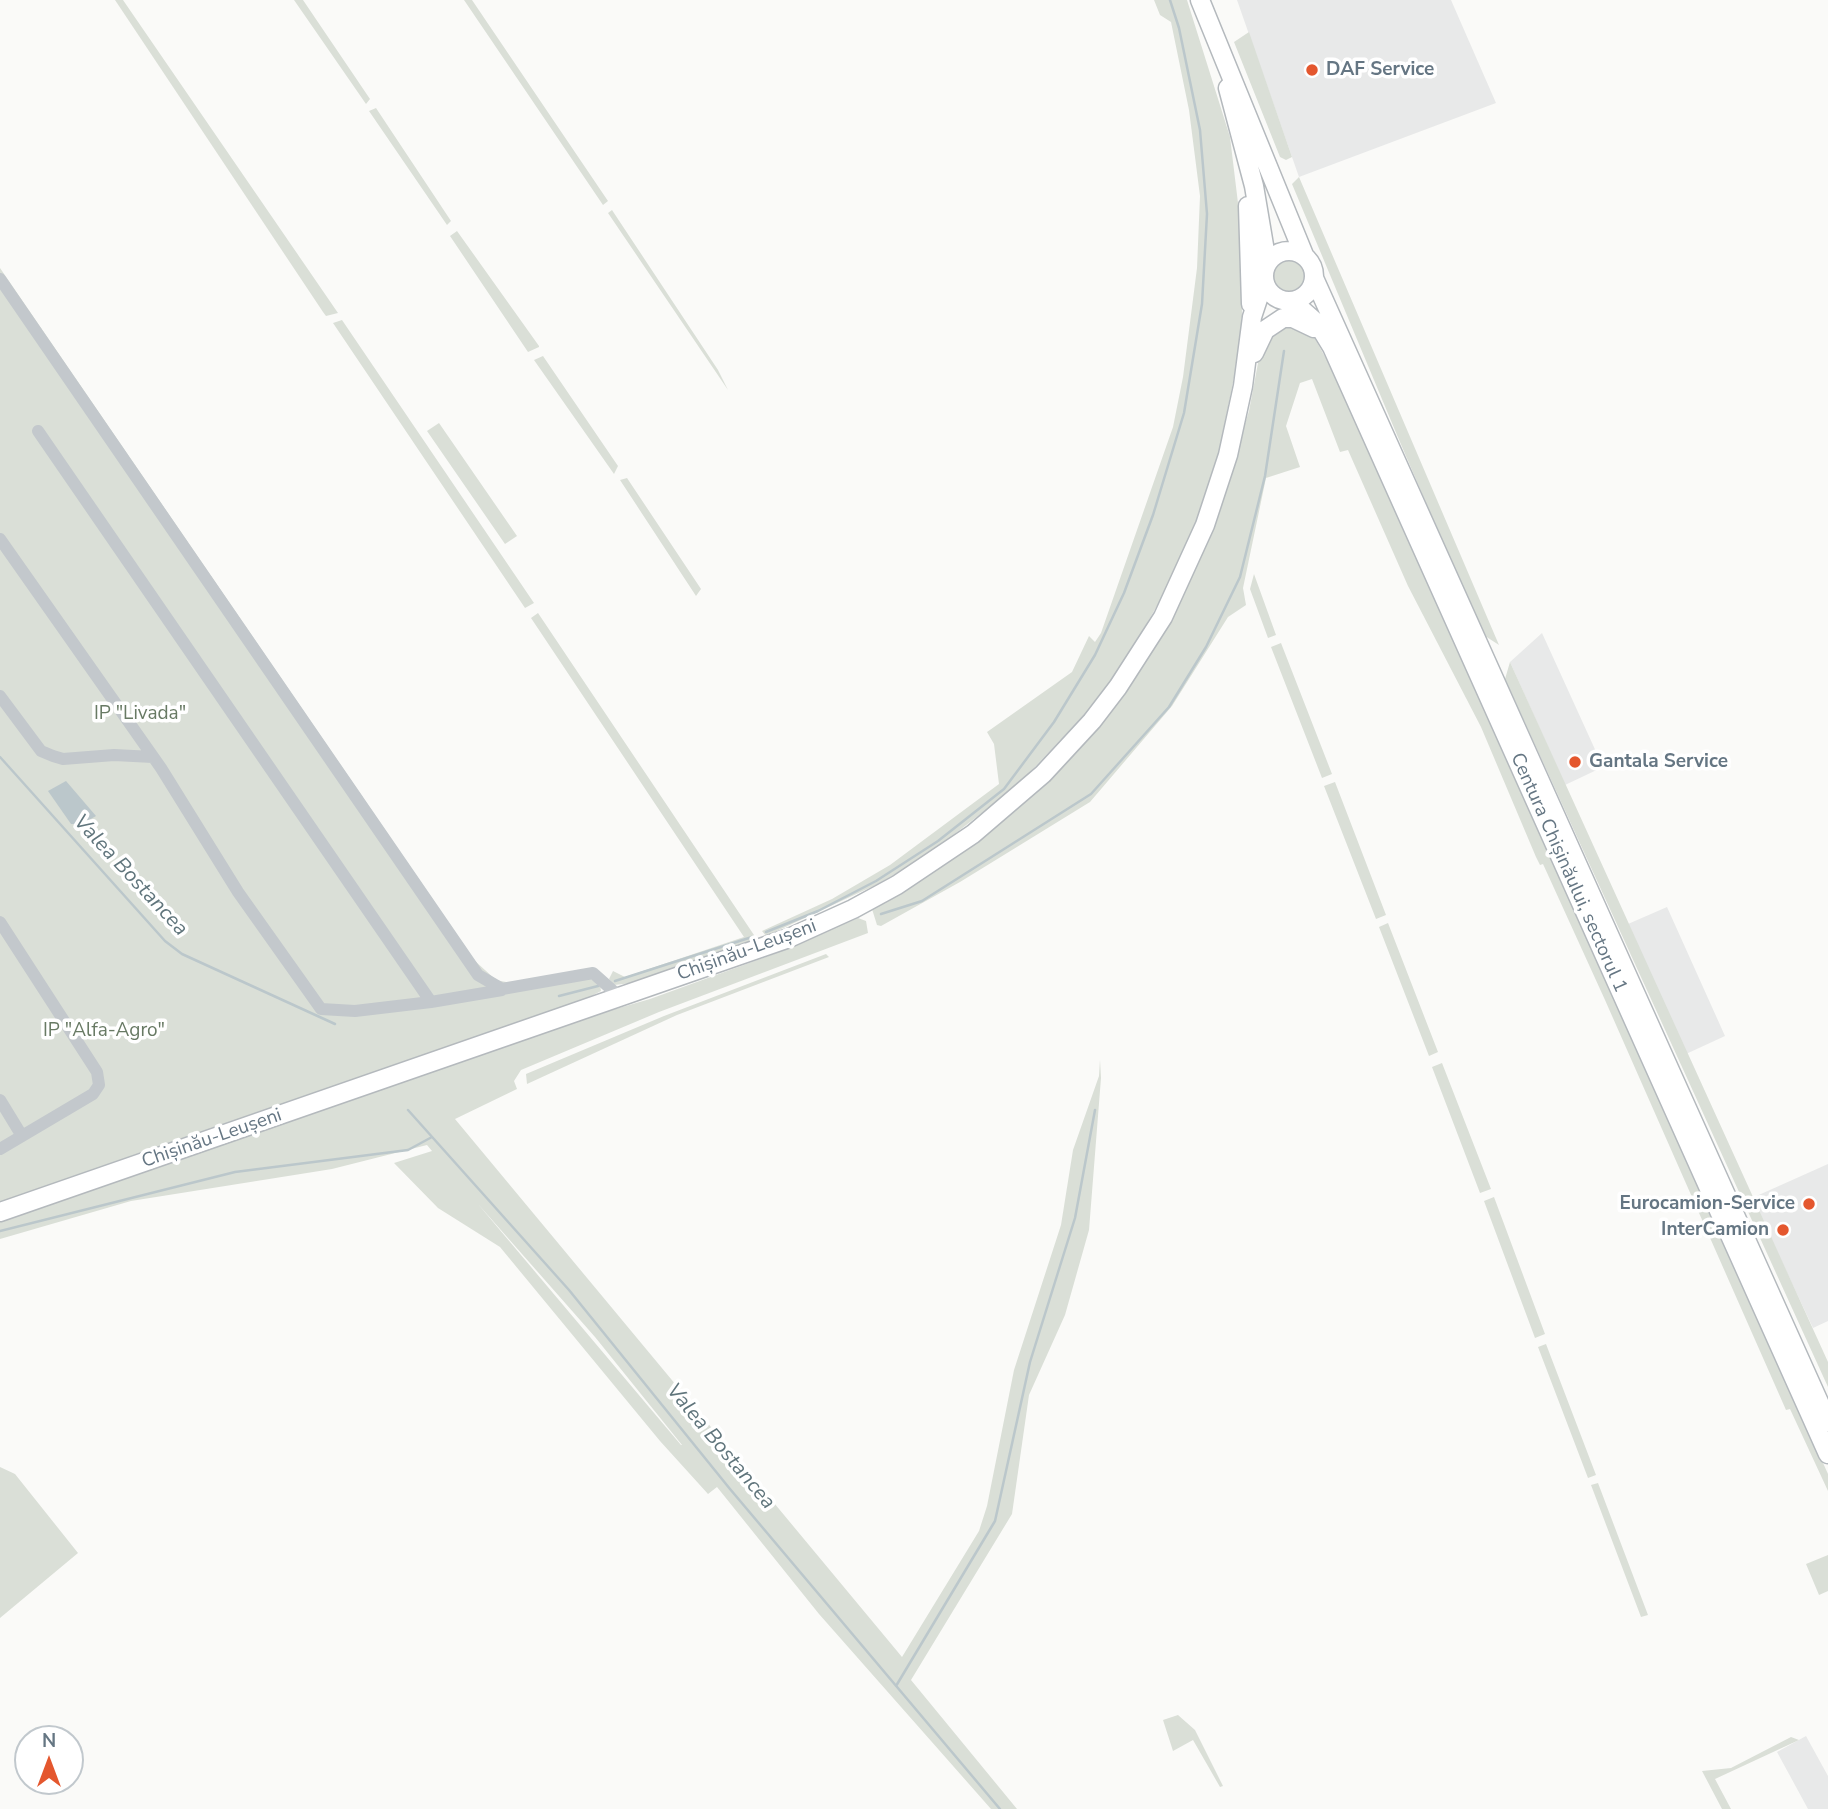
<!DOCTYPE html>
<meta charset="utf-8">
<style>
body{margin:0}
#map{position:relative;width:1828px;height:1809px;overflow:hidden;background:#fafaf8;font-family:"Nunito Sans",sans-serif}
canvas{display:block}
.north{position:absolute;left:14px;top:1725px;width:70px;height:70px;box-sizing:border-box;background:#fff;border:2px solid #c1c8cd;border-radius:50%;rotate:0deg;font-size:19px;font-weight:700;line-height:28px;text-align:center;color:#657683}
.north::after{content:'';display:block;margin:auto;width:24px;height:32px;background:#e4572e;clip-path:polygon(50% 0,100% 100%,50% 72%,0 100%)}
</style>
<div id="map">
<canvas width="1828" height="1809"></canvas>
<div class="north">N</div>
</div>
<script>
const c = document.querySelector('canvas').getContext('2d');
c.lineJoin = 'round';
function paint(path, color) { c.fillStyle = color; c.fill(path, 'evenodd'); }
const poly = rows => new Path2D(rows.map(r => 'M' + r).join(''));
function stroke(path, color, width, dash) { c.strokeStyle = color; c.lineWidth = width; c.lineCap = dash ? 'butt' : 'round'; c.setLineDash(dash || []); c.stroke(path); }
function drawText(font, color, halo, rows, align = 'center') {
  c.font = font + ' "Nunito Sans",sans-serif'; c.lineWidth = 7; c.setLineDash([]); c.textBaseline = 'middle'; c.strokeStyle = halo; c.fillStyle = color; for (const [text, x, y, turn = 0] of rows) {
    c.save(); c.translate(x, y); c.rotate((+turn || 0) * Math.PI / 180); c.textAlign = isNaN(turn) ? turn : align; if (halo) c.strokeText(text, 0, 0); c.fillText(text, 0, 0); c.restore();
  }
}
const built = poly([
 [1237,0,1451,0,1496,103,1299,177],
 [1542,633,1603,767,1565,785,1510,662],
 [1667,907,1725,1036,1686,1054,1628,924],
 [1828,1164,1828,1321,1813,1328,1752,1198],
 [1806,1736,1828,1776,1828,1809,1808,1809,1777,1752]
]);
const green = poly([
 [115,0,123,0,338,313,326,316,323,312],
 [294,0,303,0,370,99,366,104],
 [464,0,472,0,608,201,603,205],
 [1154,0,1187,0,1230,137,1241,228,1242,316,1237,363,1218,456,1190,539,1168,587,1126,659,1095,703,1018,785,930,853,880,883,766,936,762,931,832,899,890,865,999,784,994,744,987,732,1072,672,1089,636,1095,642,1101,633,1173,427,1183,377,1197,268,1200,196,1189,110,1171,22,1160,15],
 [1249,32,1292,157,1286,160,1280,157,1234,42],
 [376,108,451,221,447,225,369,111],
 [1299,177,1499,645,1482,634,1397,435,1292,184],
 [612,210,718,370,728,390,608,213],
 [457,231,539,346,539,347,528,352,450,236],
 '1273 276a16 16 0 1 1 32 0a16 16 0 1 1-32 0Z',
 [0,268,475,961,496,980,506,982,591,979,600,984,601,991,578,1003,0,1203],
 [342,320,534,603,525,608,333,323],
 [1279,326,1299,326,1314,337,1328,362,1828,1474,1828,1491,1790,1409,1786,1410,1605,1000,1543,864,1540,865,1536,857,1481,727,1408,586,1348,450,1340,452,1312,379,1300,383,1286,426,1300,467,1266,478,1243,588,1246,605,1228,617,1172,706,1090,802,960,882,881,926,877,925,872,909,918,882,992,830,1058,771,1141,669,1169,623,1208,540,1249,411,1261,347],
 [543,356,618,466,614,474,534,360],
 [439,423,517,536,505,544,427,431],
 [627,478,701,589,696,596,620,480],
 [1254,574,1276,635,1268,638,1250,589],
 [538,613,756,938,755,940,632,983,614,985,609,979,613,971,625,977,744,937,531,618],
 [1281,643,1332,774,1322,778,1271,647],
 [1510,662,1828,1362,1828,1387,1505,679],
 [1335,782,1386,915,1376,919,1324,786],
 [858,918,866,921,868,933,659,1012,521,1070,514,1081,517,1089,455,1119,902,1657,979,1531,987,1506,1014,1370,1061,1225,1073,1150,1099,1076,1100,1060,1101,1078,1089,1230,1065,1315,1029,1395,1012,1514,911,1680,1017,1809,991,1809,819,1614,717,1487,708,1494,660,1441,500,1247,438,1208,394,1163,432,1151,427,1145,332,1169,131,1201,0,1239,0,1222,574,1021,650,999,774,954],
 [478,1204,595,1337,682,1445,681,1445],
 [1388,923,1438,1052,1429,1056,1379,927],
 [826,954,829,957,677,1015,527,1084,526,1074,664,1016],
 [1442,1063,1491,1189,1480,1193,1432,1067],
 [1494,1197,1545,1334,1535,1338,1484,1201],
 [1546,1344,1596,1475,1588,1478,1538,1347],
 [0,1467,15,1474,78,1553,0,1618],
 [1598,1483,1648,1615,1641,1617,1591,1485],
 [1828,1555,1828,1591,1819,1595,1806,1564],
 [1178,1715,1195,1730,1223,1786,1220,1787,1193,1740,1173,1751,1163,1720],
 [1791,1737,1799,1740,1715,1779,1731,1809,1722,1809,1702,1771,1731,1768]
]);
const water = poly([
 [66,781,96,816,82,824,71,824,48,791]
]);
const stream = poly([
 [0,757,165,941,182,954,335,1024],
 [881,914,922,901,1091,794,1169,707,1206,647,1240,577,1265,476,1284,351],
 [766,932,818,911,876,881,938,841,1004,789,1054,722,1095,655,1124,593,1153,515,1184,413,1202,304,1207,214,1200,130,1179,28,1170,0],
 [615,981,752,937],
 [559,996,598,986],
 [408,1110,569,1290,730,1489,1000,1809],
 [0,1231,235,1172,408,1150,432,1137],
 [896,1686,995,1521,1030,1362,1075,1218,1095,1110]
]);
const minor = poly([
 [0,279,478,975,502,989,593,973,620,997],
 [38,431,431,1002,502,990],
 [0,539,161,768,238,892,321,1009,355,1011,431,1002],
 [0,696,41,751,53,756,63,759,114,755,153,757],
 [0,922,97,1072,99,1085,93,1094,0,1149],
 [0,1100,22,1136]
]);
const highway = poly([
 [1200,0,1304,255],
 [1228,88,1254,186,1267,263],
 [1248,206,1251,304],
 '1264 276a25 25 0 1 1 50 0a25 25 0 1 1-50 0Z',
 [1314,278,1828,1422],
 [1292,301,1318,324,1332,347,1828,1454],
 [1254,353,1265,330,1283,318,1293,318,1314,328],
 [0,1212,789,938,853,909,897,885,973,834,1043,774,1092,721,1118,687,1163,617,1205,525,1228,455,1243,386,1252,317,1264,281]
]);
const markers = [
 [1312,70,7,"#e4572e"],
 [1575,762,7,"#e4572e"],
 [1809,1204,7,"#e4572e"],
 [1783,1230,7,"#e4572e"]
];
const poiNames = [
 ["DAF Service",1326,70],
 ["Gantala Service",1589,762],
 ["Eurocamion-Service",1795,1204,"right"],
 ["InterCamion",1769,1230,"right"]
];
const parkNames = [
 ["IP \"Livada\"",140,714],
 ["IP \"Alfa-Agro\"",104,1031]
];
const streetNames = [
 ["Centura Chișinăului, sectorul 1",1568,873,66],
 ["Chișinău-Leușeni",747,951,-20],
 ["Chișinău-Leușeni",212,1139,-19]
];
const waterNames = [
 ["Valea Bostancea",130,876,47],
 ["Valea Bostancea",720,1447,50]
];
paint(built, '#e8e9e9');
paint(green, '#dadfd7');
paint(water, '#bbc7cb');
stroke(stream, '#bbc7cb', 2.5);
stroke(highway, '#b4b9bd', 21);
stroke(minor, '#c3c8cc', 12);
stroke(highway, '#fff', 18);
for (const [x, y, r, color] of markers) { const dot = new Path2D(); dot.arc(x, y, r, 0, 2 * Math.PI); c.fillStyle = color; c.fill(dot); stroke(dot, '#fff', 2.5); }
drawText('bold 19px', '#657683', '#fff', poiNames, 'left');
drawText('19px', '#687a64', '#fff', parkNames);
drawText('19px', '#657683', '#fff', streetNames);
drawText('italic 21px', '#60757c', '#fff', waterNames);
</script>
